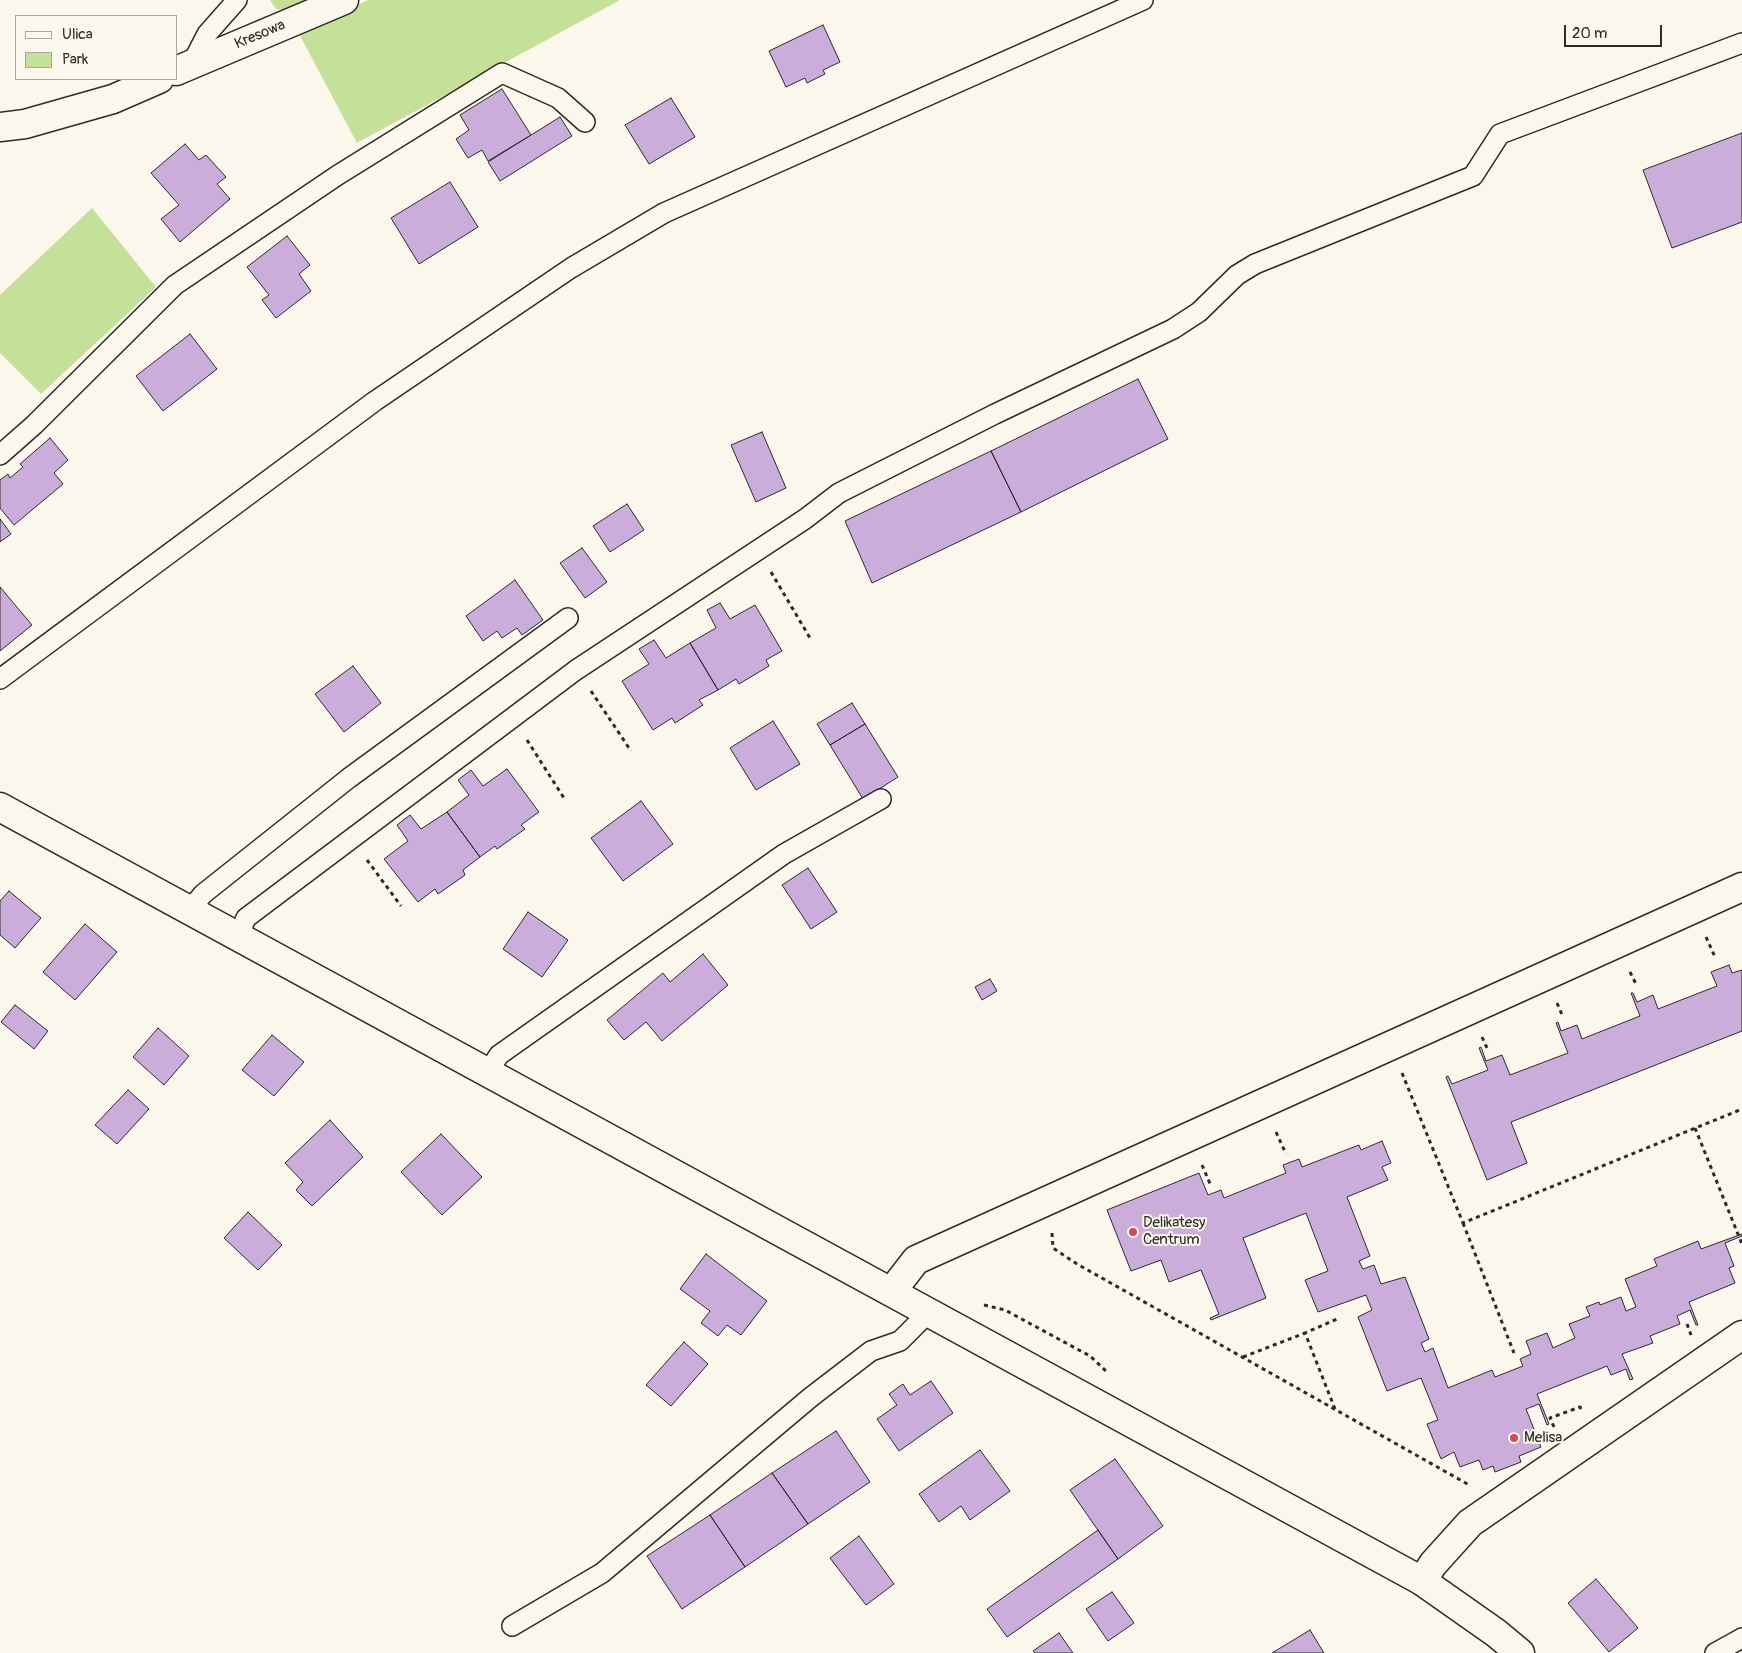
<!DOCTYPE html>
<style>
body{margin:0}
#map{position:relative;width:1742px;height:1653px;overflow:hidden;background:#fbf7ec;font-family:Pangolin,sans-serif}
canvas{display:block}
.legend{position:absolute;left:15px;top:15px;width:162px;height:65px;box-sizing:border-box;background:#fbf7ec;border:1px solid #a8a59f;margin:0;padding:6px 9px;list-style:none;font-size:15px;color:#2b2b2b}
.legend li{display:flex;align-items:center;gap:10px;height:25px}
.legend b{width:25px;border:1px solid #a8a59f}
.scale{position:absolute;left:1564px;top:25px;width:98px;height:22px;box-sizing:border-box;border:2px solid #2b2b2b;border-top:0;padding-left:6px;font-size:15px;line-height:18px;white-space:nowrap;color:#2b2b2b;-webkit-text-stroke:4px #fbf7ec;paint-order:stroke}
</style>
<div id="map">
<canvas width="1742" height="1653"></canvas>
<ul class="legend">
<li><b style="height:6px;background:#fbf7ec"></b>Ulica</li>
<li><b style="height:14px;background:#c5e199"></b>Park</li>
</ul>
<div class="scale">20 m</div>
</div>
<script>
const c = document.querySelector('canvas').getContext('2d');
c.lineJoin = 'round';
function paint(path, color) { c.fillStyle = color; c.fill(path, 'evenodd'); }
const poly = rows => new Path2D(rows.map(r => 'M' + r).join(''));
function stroke(path, color, width, dash) { c.strokeStyle = color; c.lineWidth = width; c.lineCap = dash ? 'butt' : 'round'; c.setLineDash(dash || []); c.stroke(path); }
function drawText(font, color, halo, rows, align = 'center') {
  c.font = font + ' Pangolin,sans-serif'; c.lineWidth = 4; c.setLineDash([]); c.textBaseline = 'middle'; c.strokeStyle = halo; c.fillStyle = color; for (const [text, x, y, turn = 0] of rows) {
    c.save(); c.translate(x, y); c.rotate((+turn || 0) * Math.PI / 180); c.textAlign = isNaN(turn) ? turn : align; if (halo) c.strokeText(text, 0, 0); c.fillText(text, 0, 0); c.restore();
  }
}
const green = poly([
 [270,0,313,0,289,11,276,9],
 [368,0,620,0,357,143,298,32],
 [92,208,156,287,41,394,0,353,0,295]
]);
const building = poly([
 [823,25,840,62,823,70,825,74,807,83,805,78,786,87,769,51,823,25],
 [502,89,531,135,488,161,482,150,468,158,456,139,469,130,460,115,502,89],
 [671,98,695,137,649,164,625,125,671,98],
 [560,117,572,136,500,181,488,162,560,117],
 [1742,133,1742,222,1672,248,1643,170,1742,133],
 [185,144,199,160,206,155,226,177,217,184,230,199,180,242,161,219,179,205,151,173,185,144],
 [450,182,478,227,419,264,391,218,450,182],
 [287,236,310,265,299,274,311,291,276,318,262,300,269,295,247,267,287,236],
 [190,334,217,369,163,411,136,376,190,334],
 [1138,379,1168,439,1021,512,991,451,1138,379],
 [762,432,786,488,756,502,731,445,762,432],
 [50,438,68,460,54,473,63,484,14,525,0,508,0,480,8,474,10,478,23,467,20,464,50,438],
 [991,451,1021,512,872,583,845,521,991,451],
 [627,504,644,530,610,552,593,526,627,504],
 [0,519,11,534,0,542,0,519],
 [582,548,607,582,585,598,560,563,582,548],
 [515,580,543,620,522,635,517,628,502,638,497,631,483,641,466,616,515,580],
 [0,587,32,625,0,651,0,587],
 [720,603,730,619,755,605,782,651,766,660,769,666,739,684,736,679,718,690,690,643,716,628,707,610,720,603],
 [654,640,666,658,690,643,718,690,699,700,703,705,675,723,672,718,653,730,622,681,649,664,639,649,654,640],
 [353,666,381,703,344,732,315,694,353,666],
 [852,703,865,724,830,745,817,724,852,703],
 [773,721,800,764,756,790,730,748,773,721],
 [865,724,898,777,863,799,830,745,865,724],
 [507,769,539,812,521,825,525,829,497,849,495,846,480,857,447,812,469,795,458,780,471,770,483,786,507,769],
 [641,801,673,844,623,881,591,838,641,801],
 [447,812,480,857,463,870,465,875,438,894,435,889,418,902,384,859,408,841,397,825,410,815,421,829,447,812],
 [808,868,837,912,811,929,782,885,808,868],
 [9,891,41,918,15,948,0,935,0,901,9,891],
 [528,912,568,940,542,977,503,949,528,912],
 [85,924,117,952,75,1000,43,972,85,924],
 [703,954,728,985,662,1041,646,1022,624,1040,607,1020,663,973,670,982,703,954],
 [1729,965,1732,973,1742,970,1742,1031,1511,1122,1527,1163,1487,1180,1446,1077,1448,1076,1452,1084,1488,1070,1479,1048,1481,1047,1486,1061,1502,1055,1510,1075,1568,1053,1556,1023,1558,1022,1561,1031,1577,1025,1582,1039,1640,1016,1631,993,1633,993,1637,1002,1653,995,1658,1009,1717,986,1711,972,1729,965],
 [990,979,997,991,982,1000,975,987,990,979],
 [15,1005,48,1031,34,1049,1,1022,15,1005],
 [158,1028,189,1056,164,1085,133,1057,158,1028],
 [272,1035,304,1062,274,1096,242,1070,272,1035],
 [128,1090,149,1109,117,1144,95,1125,128,1090],
 [330,1120,363,1157,312,1206,296,1190,303,1182,285,1163,330,1120],
 [441,1134,482,1177,442,1215,401,1172,441,1134],
 [1382,1141,1391,1163,1382,1167,1388,1180,1347,1197,1370,1256,1359,1261,1363,1269,1374,1265,1381,1284,1405,1277,1429,1339,1421,1343,1425,1352,1433,1348,1448,1388,1492,1370,1495,1377,1523,1366,1520,1359,1531,1354,1526,1341,1547,1333,1553,1348,1575,1338,1569,1324,1590,1316,1586,1307,1599,1302,1600,1305,1621,1297,1626,1311,1636,1307,1625,1279,1657,1266,1654,1259,1698,1241,1701,1249,1742,1234,1742,1236,1725,1243,1734,1266,1729,1268,1735,1283,1689,1302,1698,1325,1696,1325,1690,1310,1677,1316,1680,1324,1650,1336,1653,1343,1622,1354,1633,1379,1630,1380,1626,1369,1611,1375,1607,1366,1537,1394,1549,1424,1547,1425,1539,1404,1526,1409,1541,1447,1519,1456,1521,1462,1495,1472,1493,1466,1483,1470,1479,1460,1460,1467,1454,1452,1441,1459,1427,1424,1438,1420,1421,1378,1387,1391,1358,1317,1372,1310,1366,1295,1318,1312,1305,1280,1328,1271,1306,1213,1243,1238,1266,1298,1211,1320,1210,1318,1219,1314,1201,1270,1169,1282,1161,1260,1131,1271,1107,1210,1199,1173,1208,1195,1221,1190,1224,1198,1286,1173,1283,1165,1299,1159,1302,1167,1359,1145,1361,1150,1382,1141],
 [248,1212,282,1245,258,1270,224,1238,248,1212],
 [706,1254,767,1301,741,1335,727,1325,718,1336,701,1323,710,1311,680,1289,706,1254],
 [684,1342,708,1364,671,1406,646,1385,684,1342],
 [931,1381,953,1413,899,1451,877,1419,897,1405,889,1394,903,1384,910,1395,931,1381],
 [836,1431,870,1482,808,1524,772,1473,836,1431],
 [980,1450,1010,1491,970,1520,961,1506,939,1522,919,1494,980,1450],
 [1115,1459,1163,1526,1118,1559,1070,1490,1115,1459],
 [772,1473,808,1524,745,1567,710,1515,772,1473],
 [710,1515,745,1567,682,1609,647,1556,710,1515],
 [1098,1530,1118,1559,1007,1637,987,1609,1098,1530],
 [859,1536,894,1584,866,1605,830,1558,859,1536],
 [1596,1579,1638,1628,1609,1652,1568,1603,1596,1579],
 [1112,1592,1134,1623,1108,1641,1086,1609,1112,1592],
 [1310,1630,1324,1653,1272,1653,1310,1630],
 [1059,1633,1073,1653,1035,1653,1033,1651,1059,1633]
]);
const path = poly([
 [771,572,810,638],
 [591,691,631,751],
 [527,740,564,798],
 [367,860,401,906],
 [1706,937,1715,957],
 [1630,972,1637,986],
 [1557,1003,1563,1017],
 [1482,1037,1487,1048],
 [1402,1073,1463,1223,1742,1109],
 [1695,1128,1742,1244],
 [1276,1132,1286,1154],
 [1202,1165,1211,1186],
 [1463,1223,1514,1353],
 [1052,1233,1053,1248,1077,1264,1471,1486],
 [984,1305,1005,1310,1090,1356,1108,1373],
 [1687,1324,1691,1335],
 [1243,1357,1305,1333],
 [1335,1409,1305,1333,1337,1319],
 [1554,1427,1550,1418,1580,1407,1581,1409]
]);
const service = poly([
 [191,65,207,34,237,0],
 [0,455,34,425,175,285,338,175,502,73,558,98,585,122],
 [0,679,375,401,571,268,664,213,1143,0],
 [189,911,203,894,349,778,568,618],
 [238,937,246,918,576,670,805,519,839,493,995,414,1173,329,1199,312,1237,275,1255,264,1473,176,1500,134,1742,43],
 [488,1072,499,1055,784,854,881,799],
 [512,1626,602,1573,811,1397,871,1351,900,1341,930,1311],
 [1715,1653,1742,1638]
]);
const minor = poly([
 [176,71,344,0],
 [0,127,25,124,113,99,159,79],
 [892,1291,916,1260,1742,887],
 [1422,1581,1433,1564,1470,1523,1742,1335]
]);
const tertiary = poly([
 [0,807,1422,1581,1496,1633,1520,1653]
]);
const markers = [
 [1133,1232,5,"#d1495b"],
 [1514,1438,5,"#d1495b"]
];
const streetNames = [
 ["Kresowa",260,35,-23]
];
const poiNames = [
 ["Delikatesy",1143,1223],
 ["Centrum",1143,1240],
 ["Melisa",1524,1438]
];
paint(green, '#c5e199');
paint(building, '#caadda');
stroke(building, '#2b2b2b', 1);
stroke(service, '#2b2b2b', 22);
stroke(minor, '#2b2b2b', 31);
stroke(tertiary, '#2b2b2b', 31);
stroke(path, '#2b2b2b', 3, [4, 4]);
stroke(service, '#fbf7ec', 19);
stroke(minor, '#fbf7ec', 28);
stroke(tertiary, '#fbf7ec', 28);
for (const [x, y, r, color] of markers) { const dot = new Path2D(); dot.arc(x, y, r, 0, 2 * Math.PI); c.fillStyle = color; c.fill(dot); stroke(dot, '#fbf7ec', 2); }
drawText('15px', '#2b2b2b', '#fbf7ec', streetNames);
drawText('15px', '#2b2b2b', '#fbf7ec', poiNames, 'left');
</script>
